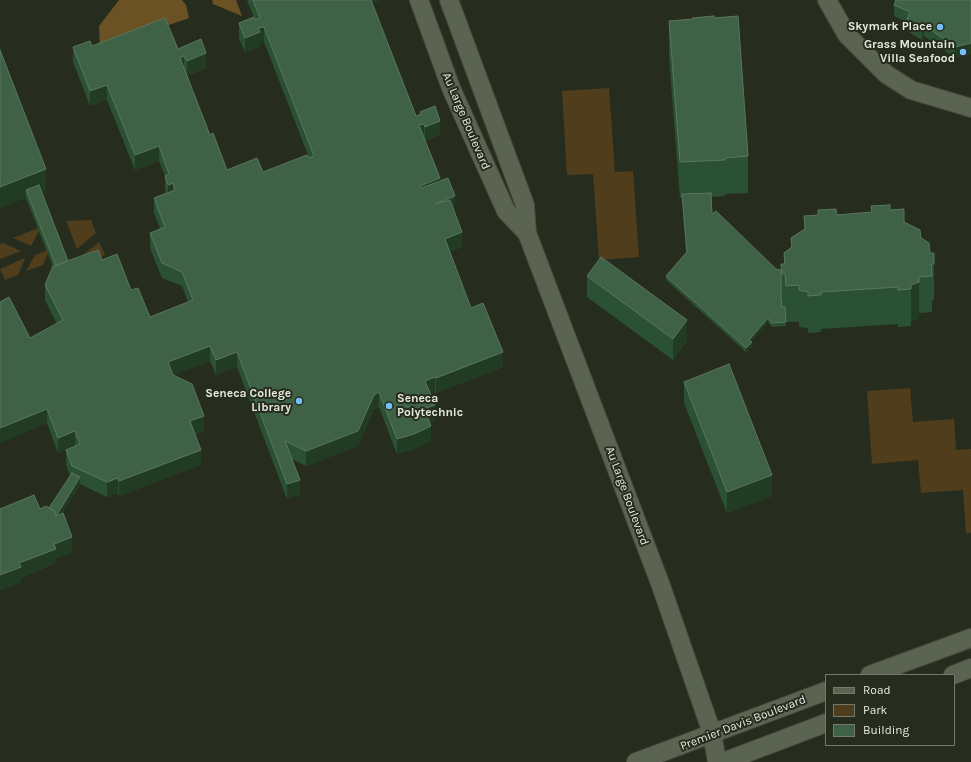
<!DOCTYPE html>
<style>
body{margin:0}
#map{position:relative;width:971px;height:762px;overflow:hidden;background:#272d1e;font-family:Karla,sans-serif}
canvas{display:block}
.legend{position:absolute;left:825px;top:674px;width:130px;height:72px;box-sizing:border-box;background:#272d1e;border:1px solid #73796b;margin:0;padding:5px 7px;list-style:none;font-size:12px;color:#e5eadf}
.legend li{display:flex;align-items:center;gap:8px;height:20px}
.legend b{width:20px;border:1px solid #73796b}
</style>
<div id="map">
<canvas width="971" height="762"></canvas>
<ul class="legend">
<li><b style="height:5px;background:#5b6351"></b>Road</li>
<li><b style="height:11px;background:#4f3d1b"></b>Park</li>
<li><b style="height:11px;background:#3f6246"></b>Building</li>
</ul>
</div>
<script>
const c = document.querySelector('canvas').getContext('2d');
c.lineJoin = 'round';
function paint(path, color) { c.fillStyle = color; c.fill(path, 'evenodd'); }
const poly = rows => new Path2D(rows.map(r => 'M' + r).join(''));
function stroke(path, color, width, dash) { c.strokeStyle = color; c.lineWidth = width; c.lineCap = dash ? 'butt' : 'round'; c.setLineDash(dash || []); c.stroke(path); }
function drawText(font, color, halo, rows, align = 'center') {
  c.font = font + ' Karla,sans-serif'; c.lineWidth = 4; c.setLineDash([]); c.textBaseline = 'middle'; c.strokeStyle = halo; c.fillStyle = color; for (const [text, x, y, turn = 0] of rows) {
    c.save(); c.translate(x, y); c.rotate((+turn || 0) * Math.PI / 180); c.textAlign = isNaN(turn) ? turn : align; if (halo) c.strokeText(text, 0, 0); c.fillText(text, 0, 0); c.restore();
  }
}
const green = poly([
 [609,88,615,172,633,171,639,257,599,260,593,174,567,175,562,91],
 [91,220,96,233,77,249,66,221],
 [41,227,31,246,13,238],
 [99,242,105,255,90,261,80,257],
 [3,243,21,251,0,259,0,244],
 [50,249,43,265,26,271,35,255],
 [25,258,18,275,5,280,0,269],
 [910,388,913,422,954,419,956,450,971,449,971,533,966,533,963,490,921,493,918,460,872,464,867,391]
]);
const forest = poly([
 [119,0,182,0,186,5,189,18,100,49,99,26],
 [212,0,236,0,242,16,213,4]
]);
const minor = poly([
 [419,0,451,88,506,211,527,233],
 [449,0,525,205,527,233,660,583,712,733,717,762],
 [827,0,847,35,886,74,911,90,971,108],
 [870,675,971,638],
 [953,675,971,668],
 [636,762,826,691],
 [723,762,826,723]
]);
const wall = poly([
 [247,0,380,0,372,3,416,116,420,114,420,112,440,135,425,141,440,181,455,211,454,211,462,247,450,252,471,308,503,367,436,393,435,392,430,394,435,420,429,422,431,441,414,449,397,454,379,407,374,409,358,446,306,466,292,459,300,494,287,499,237,367,216,375,210,361,173,375,204,431,195,434,201,465,119,496,118,493,107,497,80,484,62,513,72,552,56,558,56,563,21,578,21,582,0,590,0,509,49,508,70,476,66,465,66,450,75,446,58,453,47,423,0,443,0,302,30,338,57,324,45,300,45,285,53,267,26,198,0,50,46,190,41,192,68,261,102,260,131,290,150,317,188,302,182,286,162,278,150,248,150,233,160,229,154,213,154,198,166,193,165,191,165,176,159,161,135,170,107,100,90,106,73,62,73,47,92,46,178,49,206,68,187,76,210,135,227,170,263,172,308,155,264,42,260,43,260,47,245,52,239,38,239,23,255,20],
 [895,0,971,0,971,54,955,58,924,36,922,40,907,31,907,22,894,16,894,5,895,2],
 [669,21,748,156,748,193,725,194,725,196,711,197,712,214,776,269,781,270,781,264,784,264,784,253,791,247,791,238,804,229,804,216,818,215,818,210,837,215,871,212,871,206,890,210,904,222,921,238,930,253,934,264,934,300,932,300,932,312,919,313,919,319,911,321,911,326,898,327,898,324,821,329,821,332,808,333,808,328,799,327,799,322,786,322,786,326,772,327,768,322,751,341,752,346,746,352,666,280,666,276,686,252,682,198,680,198,669,57],
 [587,276,687,341,673,360,587,297],
 [684,382,772,496,727,513,684,403]
]);
const shadedWall = poly([
 [372,0,380,0,372,3],
 [924,25,924,36,922,40,922,29],
 [264,27,264,42,260,43,260,47,245,52,245,38,258,28],
 [971,43,971,54,955,58,955,47],
 [206,53,206,68,187,76,187,61],
 [184,56,184,71,180,58],
 [107,85,107,100,90,106,90,91],
 [440,121,440,135,425,141,425,127],
 [424,124,424,139,419,125],
 [159,146,159,161,135,170,135,155],
 [46,169,46,190,29,197,26,190,26,198,0,208,0,187],
 [440,178,440,193,420,201,420,186],
 [173,183,173,198,168,200,168,185],
 [455,196,455,211,435,219,435,204],
 [462,232,462,247,445,254,445,239],
 [919,282,919,319,911,321,911,285],
 [768,318,768,322,749,344,749,340],
 [687,320,687,341,673,360,673,339],
 [752,342,752,346,746,352,746,348],
 [210,346,210,361,168,377,168,362],
 [237,352,237,367,216,375,216,360],
 [503,352,503,367,436,393,436,378],
 [435,377,435,392,425,396,425,381],
 [379,392,379,407,374,409,358,446,306,466,306,451,374,395],
 [435,405,435,420,424,424,424,409],
 [47,409,47,423,0,443,0,428],
 [204,416,204,431,190,436,190,421],
 [431,426,431,441,414,449,397,454,397,439],
 [75,431,75,446,58,453,58,438],
 [201,450,201,465,119,496,119,481],
 [772,475,772,496,727,513,727,492],
 [80,477,80,485,54,526,54,518],
 [118,478,118,493,107,497,107,482],
 [300,480,300,494,287,499,287,484],
 [72,537,72,552,56,558,56,563,21,578,21,582,0,590,0,575,19,563,54,544]
]);
const building = poly([
 [253,0,371,0,416,116,421,114,420,112,435,106,440,121,425,127,424,124,419,125,440,178,420,186,421,188,448,178,455,196,435,204,450,200,462,232,445,239,471,308,483,303,503,352,436,378,435,377,425,381,435,405,424,409,431,426,414,434,397,439,379,392,374,395,358,431,306,451,285,441,300,480,287,484,237,352,216,360,210,346,168,362,173,375,192,384,204,416,190,421,201,450,119,481,118,478,107,482,72,466,66,450,80,444,75,431,58,438,47,409,0,428,0,302,9,297,30,338,63,320,45,285,53,266,98,250,102,260,117,254,131,290,138,288,150,317,193,300,182,272,162,263,150,233,165,227,154,198,175,190,173,183,168,185,165,176,169,174,159,146,135,155,107,85,90,91,73,47,90,41,92,46,165,18,178,49,201,39,206,53,187,61,184,56,180,58,210,135,213,133,227,170,257,158,263,172,307,155,309,158,314,156,264,27,258,28,260,32,245,38,239,23,254,17,255,20,260,18,253,0],
 [896,0,971,0,971,43,955,47,924,25,922,29,907,19,910,12,894,5,896,0],
 [714,16,714,18,738,16,748,156,725,158,725,160,680,162,669,21,693,19,692,18,714,16],
 [0,50,46,169,0,187,0,50],
 [39,185,68,261,56,266,26,190,39,185],
 [711,193,712,214,716,211,776,269,781,270,781,297,782,307,785,307,786,322,772,323,768,318,749,340,752,342,746,348,666,276,687,252,682,194,711,193],
 [890,205,890,210,904,209,904,222,920,230,921,238,929,243,930,253,934,253,934,264,931,264,932,276,919,277,919,282,911,285,911,289,898,290,898,287,821,292,821,295,808,296,808,292,799,290,799,285,786,286,785,274,782,274,781,264,785,264,784,253,792,247,791,238,805,229,804,216,818,215,818,210,836,209,837,215,872,212,871,206,890,205],
 [601,257,687,320,673,339,587,276,601,257],
 [729,364,772,475,727,492,684,382,729,364],
 [72,473,80,477,56,516,54,511,49,508,72,473],
 [34,495,40,509,46,506,54,511,56,516,63,513,72,537,54,544,56,549,19,563,21,567,0,575,0,509,34,495]
]);
const markers = [
 [940,27,4,"#74c0f6"],
 [963,52,4,"#74c0f6"],
 [299,401,4,"#74c0f6"],
 [389,406,4,"#74c0f6"]
];
const poiNames = [
 ["Skymark Place",932,27],
 ["Grass Mountain",955,45],
 ["Villa Seafood",955,59],
 ["Seneca College",291,394],
 ["Library",291,408],
 ["Seneca",397,399,"left"],
 ["Polytechnic",397,413,"left"]
];
const streetNames = [
 ["Au Large Boulevard",466,121,67],
 ["Au Large Boulevard",627,496,70],
 ["Premier Davis Boulevard",743,723,-21]
];
paint(green, '#4f3d1b');
paint(forest, '#6a5224');
stroke(minor, '#43493b', 20);
stroke(minor, '#5b6351', 18);
paint(wall, '#2b5134');
paint(shadedWall, '#213c23');
paint(building, '#3f6246');
stroke(building, '#59775e', 1);
for (const [x, y, r, color] of markers) { const dot = new Path2D(); dot.arc(x, y, r, 0, 2 * Math.PI); c.fillStyle = color; c.fill(dot); stroke(dot, '#272d1e', 1.5); }
drawText('bold 12px', '#e5eadf', '#272d1e', poiNames, 'right');
drawText('12px', '#e5eadf', '#272d1e', streetNames);
</script>
